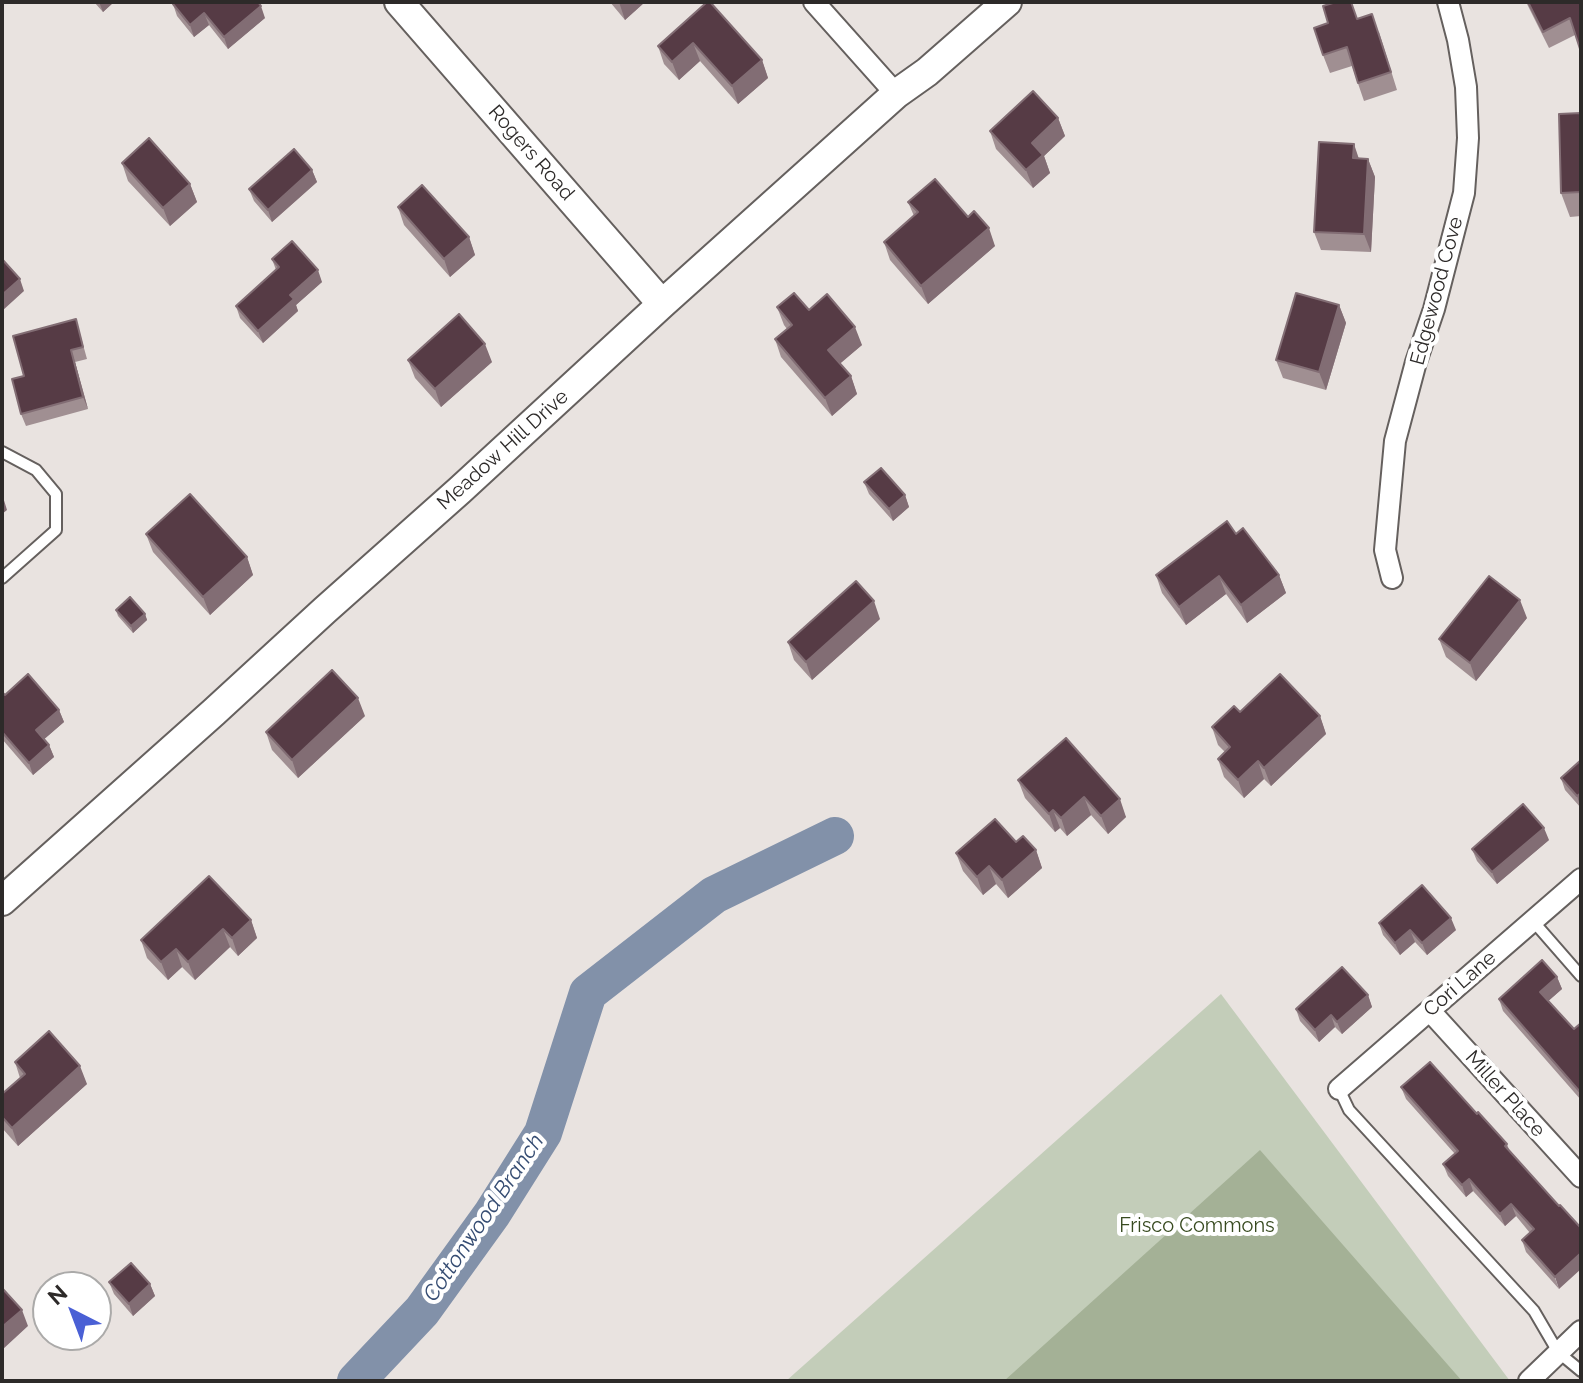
<!DOCTYPE html>
<style>
body{margin:0}
#map{position:relative;width:1583px;height:1383px;overflow:hidden;background:#e9e3e0;font-family:Raleway,sans-serif}
canvas{display:block}
.frame{position:absolute;inset:0;border:4px solid #2d2a29;pointer-events:none}
.north{position:absolute;left:32px;top:1271px;width:80px;height:80px;box-sizing:border-box;background:#fff;border:2px solid #abaaa9;border-radius:50%;rotate:318deg;font-size:22px;font-weight:700;line-height:32px;text-align:center;color:#2d2a29}
.north::after{content:'';display:block;margin:auto;width:28px;height:36px;background:#4a60d5;clip-path:polygon(50% 0,100% 100%,50% 72%,0 100%)}
</style>
<div id="map">
<canvas width="1583" height="1383"></canvas>
<div class="frame"></div>
<div class="north">N</div>
</div>
<script>
const c = document.querySelector('canvas').getContext('2d');
c.lineJoin = 'round';
function paint(path, color) { c.fillStyle = color; c.fill(path, 'evenodd'); }
const poly = rows => new Path2D(rows.map(r => 'M' + r).join(''));
function stroke(path, color, width, dash) { c.strokeStyle = color; c.lineWidth = width; c.lineCap = dash ? 'butt' : 'round'; c.setLineDash(dash || []); c.stroke(path); }
function drawText(font, color, halo, rows, align = 'center') {
  c.font = font + ' Raleway,sans-serif'; c.lineWidth = 8; c.setLineDash([]); c.textBaseline = 'middle'; c.strokeStyle = halo; c.fillStyle = color; for (const [text, x, y, turn = 0] of rows) {
    c.save(); c.translate(x, y); c.rotate((+turn || 0) * Math.PI / 180); c.textAlign = isNaN(turn) ? turn : align; if (halo) c.strokeText(text, 0, 0); c.fillText(text, 0, 0); c.restore();
  }
}
const green = poly([
 [1221,994,1510,1381,786,1381]
]);
const forest = poly([
 [1260,1150,1462,1381,1004,1381]
]);
const river = poly([
 [356,1381,422,1311,492,1214,543,1133,588,993,714,895,835,836]
]);
const lane = poly([
 [2,452,36,470,56,494,56,530,2,578],
 [1533,921,1581,976],
 [1339,1089,1349,1110,1534,1311,1558,1352,1581,1371]
]);
const street = poly([
 [814,2,896,94],
 [1392,578,1385,550,1395,441,1416,362,1434,309,1464,193,1468,138,1466,87,1458,40,1448,2],
 [1430,1011,1581,1177],
 [1339,1089,1581,879],
 [1529,1381,1581,1331]
]);
const secondary = poly([
 [399,2,662,304],
 [2,901,214,712,325,610,460,490,662,304,896,94,927,72,1007,2]
]);
const wall = poly([
 [94,2,114,2,103,12],
 [610,2,645,2,625,20],
 [707,2,762,60,768,78,738,104,700,61,679,80,664,64,658,46],
 [1526,2,1581,2,1575,35,1549,48],
 [173,4,265,18,228,49,209,25,194,37,177,16],
 [1357,19,1379,32,1397,90,1364,101,1352,66,1330,73,1323,55],
 [1581,113,1581,216,1570,217,1561,193],
 [1058,118,1065,136,1044,156,1050,173,1033,188,996,149,990,131],
 [1359,158,1368,159,1375,177,1371,252,1321,250,1314,232],
 [122,163,190,184,197,202,170,226,128,181],
 [312,170,317,182,272,222,254,201,249,189],
 [908,202,968,217,995,246,928,304,890,260,884,242,914,216],
 [398,207,469,237,475,255,450,277,404,225],
 [272,259,322,282,296,305,298,311,263,343,240,318,236,306,276,270],
 [1339,305,1346,323,1326,390,1283,378,1276,360],
 [777,307,809,310,862,345,840,363,851,376,857,394,832,416,781,357,775,339,787,329,784,325],
 [76,319,87,359,75,362,88,409,26,426,21,414,24,376],
 [408,360,492,362,441,407,415,378],
 [864,482,905,495,909,507,893,521,869,494],
 [146,534,247,557,253,575,210,615,153,552],
 [1236,534,1279,575,1286,593,1247,623,1226,594,1186,625,1162,593,1156,575],
 [116,610,145,614,147,620,133,633,118,616],
 [1527,618,1476,681,1446,657,1439,639],
 [880,619,812,680,794,660,788,642],
 [2,692,5,695,59,710,64,722,44,739,49,745,54,757,33,775,2,739],
 [1240,712,1320,716,1326,734,1271,786,1264,779,1244,798,1224,777,1218,759,1225,752,1218,745,1212,727],
 [365,716,298,778,272,750,266,732],
 [1066,738,1126,817,1108,834,1091,815,1067,836,1060,828,1055,832,1025,798,1018,780],
 [1581,760,1581,808,1565,790,1561,778],
 [1549,840,1497,884,1477,861,1472,849],
 [1016,842,1036,850,1042,868,1008,898,996,884,983,895,963,871,956,853],
 [251,920,257,938,238,956,230,947,195,980,182,967,168,980,147,958,141,940],
 [1379,923,1456,930,1427,955,1415,942,1400,955,1383,935],
 [1557,977,1562,989,1548,1001,1574,1029,1581,1023,1581,1100,1503,1011,1499,999],
 [1368,995,1372,1007,1342,1034,1335,1027,1319,1042,1300,1021,1296,1009],
 [15,1062,87,1084,18,1146,2,1128,2,1094,20,1078],
 [1401,1087,1477,1114,1507,1144,1559,1289,1526,1252,1522,1240,1530,1233,1516,1216,1505,1226,1473,1191,1466,1197,1448,1176,1443,1164,1455,1154,1406,1099],
 [109,1282,150,1284,155,1296,133,1316,114,1294]
]);
const shadedWall = poly([
 [99,2,114,2,103,12],
 [619,2,645,2,625,20],
 [261,6,265,18,228,49,224,37],
 [204,13,209,25,194,37,190,25],
 [693,43,700,61,679,80,672,62],
 [762,60,768,78,738,104,732,86],
 [1058,118,1065,136,1044,156,1050,173,1033,188,1026,170,1032,143],
 [1354,144,1360,162,1353,158],
 [1368,159,1375,177,1371,252,1364,234],
 [312,170,317,182,272,222,268,210],
 [190,184,197,202,170,226,163,208],
 [989,228,995,246,928,304,921,286],
 [469,237,475,255,450,277,444,259],
 [318,270,322,282,296,305,298,311,263,343,258,331,290,295],
 [20,279,24,291,2,311,2,295],
 [1339,305,1346,323,1326,390,1319,372],
 [855,327,862,345,835,368,828,350],
 [485,344,492,362,441,407,435,389],
 [71,350,75,362,88,409,83,397],
 [851,376,857,394,832,416,825,398],
 [905,495,909,507,893,521,889,509],
 [3,497,7,510,2,514,2,498],
 [247,557,253,575,210,615,203,597],
 [1279,575,1286,593,1247,623,1241,605],
 [1219,576,1226,594,1186,625,1179,607],
 [1520,600,1527,618,1476,681,1470,663],
 [874,601,880,619,812,680,806,662],
 [145,614,147,620,133,633,131,626],
 [358,698,365,716,298,778,292,760],
 [59,710,64,722,41,742,36,730],
 [1320,716,1326,734,1271,786,1264,768],
 [49,745,54,757,33,775,29,763],
 [1258,761,1264,779,1244,798,1238,780],
 [1581,793,1581,808,1577,796],
 [1084,797,1091,815,1067,836,1061,818],
 [1120,799,1126,817,1108,834,1101,816],
 [1053,810,1060,828,1055,832,1049,814],
 [1544,828,1549,840,1497,884,1492,872],
 [1036,850,1042,868,1008,898,1002,880],
 [989,866,996,884,983,895,977,877],
 [1451,918,1456,930,1427,955,1422,943],
 [251,920,257,938,238,956,232,938],
 [223,929,230,947,195,980,188,962],
 [1410,930,1415,942,1400,955,1395,943],
 [176,949,182,967,168,980,161,962],
 [1557,977,1562,989,1545,1004,1540,992],
 [1368,995,1372,1007,1342,1034,1337,1022],
 [1331,1015,1335,1027,1319,1042,1315,1030],
 [80,1066,87,1084,18,1146,12,1128],
 [1469,1179,1473,1191,1466,1197,1462,1185],
 [1511,1204,1516,1216,1505,1226,1500,1214],
 [1581,1253,1581,1269,1559,1289,1555,1277],
 [150,1284,155,1296,133,1316,129,1304],
 [22,1310,28,1326,2,1350,2,1327]
]);
const building = poly([
 [175,2,258,2,261,6,224,37,204,13,190,25,173,4,175,2],
 [707,2,710,2,762,60,732,86,693,43,672,62,658,46,707,2],
 [1336,2,1351,2,1357,19,1372,14,1391,72,1358,83,1347,47,1323,55,1314,28,1328,23,1323,6,1336,2],
 [1528,2,1581,2,1581,52,1570,18,1543,32,1528,2],
 [1033,91,1058,118,1032,143,1043,155,1026,170,990,131,1033,91],
 [1581,113,1581,192,1561,193,1559,114,1581,113],
 [149,138,190,184,163,208,122,163,149,138],
 [1319,142,1354,144,1353,158,1368,159,1364,234,1314,232,1319,142],
 [294,149,312,170,268,210,249,189,294,149],
 [935,179,968,217,974,211,989,228,921,286,884,242,918,212,908,202,935,179],
 [422,185,469,237,444,259,398,207,422,185],
 [292,241,318,270,290,295,294,299,258,331,236,306,279,267,272,259,292,241],
 [2,259,20,279,2,295,2,259],
 [794,293,809,310,827,294,855,327,828,350,851,376,825,398,775,339,792,325,777,307,794,293],
 [1296,293,1339,305,1319,372,1276,360,1296,293],
 [459,314,485,344,435,389,408,360,459,314],
 [76,319,83,347,71,350,83,397,21,414,12,379,24,376,13,336,76,319],
 [881,468,905,495,889,509,864,482,881,468],
 [190,494,247,557,203,597,146,534,190,494],
 [1227,521,1236,534,1243,528,1279,575,1241,605,1219,576,1179,607,1156,575,1227,521],
 [1489,576,1520,600,1470,663,1439,639,1489,576],
 [856,581,874,601,806,662,788,642,856,581],
 [130,597,145,614,131,626,116,610,130,597],
 [332,670,358,698,292,760,266,732,332,670],
 [28,674,59,710,36,730,49,745,29,763,2,732,2,692,5,695,28,674],
 [1280,674,1320,716,1264,768,1258,761,1238,780,1218,759,1230,747,1212,727,1234,706,1240,712,1280,674],
 [1066,738,1120,799,1101,816,1084,797,1061,818,1053,810,1049,814,1018,780,1066,738],
 [1581,760,1581,793,1577,796,1561,778,1581,760],
 [1523,804,1544,828,1492,872,1472,849,1523,804],
 [995,819,1016,842,1023,836,1036,850,1002,880,989,866,977,877,956,853,995,819],
 [209,876,251,920,232,938,223,929,188,962,176,949,161,962,141,940,209,876],
 [1422,885,1451,918,1422,943,1410,930,1395,943,1379,923,1422,885],
 [1542,960,1557,977,1540,992,1574,1029,1581,1023,1581,1093,1499,999,1542,960],
 [1342,967,1368,995,1337,1022,1331,1015,1315,1030,1296,1009,1342,967],
 [49,1031,80,1066,12,1128,2,1117,2,1094,25,1074,15,1062,49,1031],
 [1430,1062,1477,1114,1478,1112,1507,1144,1505,1146,1559,1206,1560,1205,1581,1228,1581,1253,1555,1277,1522,1240,1534,1229,1511,1204,1500,1214,1469,1179,1462,1185,1443,1164,1458,1151,1401,1087,1430,1062],
 [131,1263,150,1284,129,1304,109,1282,131,1263],
 [2,1288,22,1310,2,1327,2,1288]
]);
const streetNames = [
 ["Rogers Road",531,153,49],
 ["Edgewood Cove",1437,291,-75],
 ["Meadow Hill Drive",503,450,-42],
 ["Cori Lane",1460,984,-41],
 ["Miller Place",1505,1094,48]
];
const parkNames = [
 ["Frisco Commons",1197,1226]
];
const waterNames = [
 ["Cottonwood Branch",484,1218,-56]
];
paint(green, '#c3cdb9');
paint(forest, '#a4b196');
stroke(river, '#8291a9', 38);
stroke(lane, '#65605e', 14);
stroke(street, '#65605e', 24);
stroke(secondary, '#65605e', 32);
stroke(lane, '#fff', 10);
stroke(street, '#fff', 20);
stroke(secondary, '#fff', 28);
paint(wall, '#a08f92');
paint(shadedWall, '#826d74');
paint(building, '#563b45');
stroke(building, '#826d74', 2);
drawText('20px', '#2d2a29', '#fff', streetNames);
drawText('20px', '#374a1f', '#fff', parkNames);
drawText('italic 22px', '#354c72', '#fff', waterNames);
</script>
